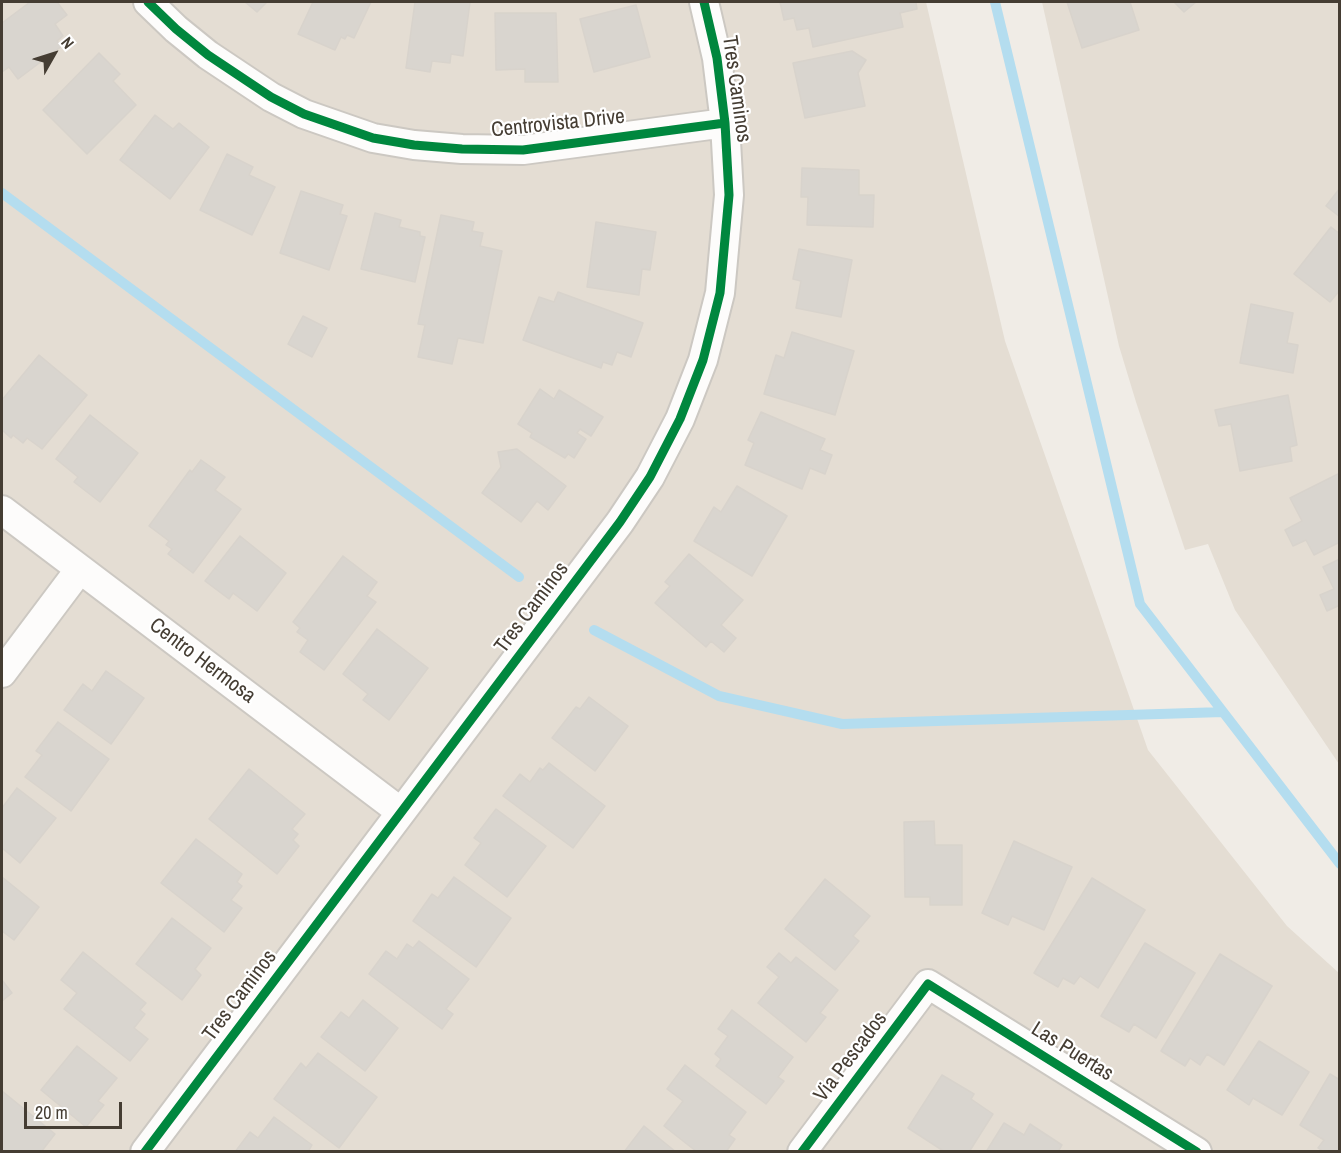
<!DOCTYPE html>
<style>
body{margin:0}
#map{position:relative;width:1341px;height:1153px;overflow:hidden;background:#f0ece6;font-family:"Archivo Narrow",sans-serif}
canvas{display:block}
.frame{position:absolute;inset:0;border:3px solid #453d33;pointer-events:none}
.north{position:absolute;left:24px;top:24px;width:60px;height:60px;-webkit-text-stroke:4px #fff;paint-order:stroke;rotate:51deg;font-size:16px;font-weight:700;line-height:24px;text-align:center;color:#453d33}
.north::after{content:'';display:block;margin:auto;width:21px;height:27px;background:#453d33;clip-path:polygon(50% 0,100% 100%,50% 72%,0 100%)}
.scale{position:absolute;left:24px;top:1102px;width:98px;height:27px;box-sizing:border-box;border:3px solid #453d33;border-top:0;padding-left:8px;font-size:18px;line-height:21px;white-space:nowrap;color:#453d33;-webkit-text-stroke:4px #fff;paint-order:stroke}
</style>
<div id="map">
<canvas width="1341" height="1153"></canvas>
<div class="frame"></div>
<div class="north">N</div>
<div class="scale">20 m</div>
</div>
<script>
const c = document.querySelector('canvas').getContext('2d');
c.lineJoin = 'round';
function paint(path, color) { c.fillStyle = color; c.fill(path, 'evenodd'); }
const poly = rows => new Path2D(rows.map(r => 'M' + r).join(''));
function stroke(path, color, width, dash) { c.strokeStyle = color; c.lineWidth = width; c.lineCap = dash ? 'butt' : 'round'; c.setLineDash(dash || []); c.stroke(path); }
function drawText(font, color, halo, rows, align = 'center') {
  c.font = font + ' "Archivo Narrow",sans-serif'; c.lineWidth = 4.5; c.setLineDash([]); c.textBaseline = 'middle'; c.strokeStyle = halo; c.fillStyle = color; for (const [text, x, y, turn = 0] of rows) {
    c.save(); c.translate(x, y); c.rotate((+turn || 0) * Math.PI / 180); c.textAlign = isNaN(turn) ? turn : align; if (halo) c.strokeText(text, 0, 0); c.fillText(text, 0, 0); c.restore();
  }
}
const residential = poly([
 [2,2,926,2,1005,341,1148,750,1287,926,1339,973,1339,1151,2,1152],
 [1042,2,1339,2,1339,764,1235,610,1208,544,1185,550,1136,402,1119,346]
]);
const stream = poly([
 [995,2,1140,604,1340,864],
 [2,193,519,577],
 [594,630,719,696,842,724,1223,712]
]);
const building = poly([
 [30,2,57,2,67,15,55,24,63,36,57,41,62,46,18,79,9,67,2,72,2,23,30,2],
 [245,2,267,2,257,12,245,2],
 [313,2,371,2,354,38,347,35,345,39,341,37,335,50,298,34,313,2],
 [415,2,470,2,463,56,451,54,450,63,432,61,430,72,406,68,415,2],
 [780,2,916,2,917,9,900,13,903,27,813,47,809,28,797,30,794,18,784,20,780,2],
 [1067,2,1130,2,1139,30,1082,48,1067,2],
 [1174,2,1196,2,1184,12,1174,2],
 [636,5,650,57,594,72,580,19,636,5],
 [495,13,556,13,558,82,525,82,525,69,496,70,495,13],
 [852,51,866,60,858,73,865,106,805,118,793,63,852,51],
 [99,53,120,74,113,81,136,105,87,154,43,110,99,53],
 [155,115,173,129,179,123,209,147,170,199,120,160,155,115],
 [227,154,253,167,249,175,275,187,252,235,200,210,227,154],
 [802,168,859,170,859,195,874,195,873,227,807,225,808,197,801,197,802,168],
 [1340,188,1340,217,1326,206,1340,188],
 [301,191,343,205,340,214,347,216,329,270,280,253,301,191],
 [375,213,401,220,399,227,420,232,420,236,425,237,415,282,361,269,375,213],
 [441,215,474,222,472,231,483,233,480,246,502,251,483,343,458,338,452,364,418,357,425,325,418,324,441,215],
 [596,222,656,232,650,270,642,269,639,295,587,287,596,222],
 [1331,227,1340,234,1340,290,1330,302,1294,274,1331,227],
 [799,249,852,260,841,317,796,308,801,281,793,279,799,249],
 [558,292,643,323,631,357,617,352,612,365,603,362,601,368,523,340,539,297,554,302,558,292],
 [1251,304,1293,313,1287,343,1298,345,1293,373,1240,363,1251,304],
 [303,316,327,328,312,357,288,344,303,316],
 [792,332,854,351,835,415,764,394,776,355,784,358,792,332],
 [39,355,87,395,42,449,27,438,23,443,13,435,11,438,2,430,2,400,39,355],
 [540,389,554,399,559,390,603,417,591,436,580,429,577,433,586,439,574,458,568,454,565,458,530,437,532,433,518,424,540,389],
 [1288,395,1297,445,1290,447,1292,461,1240,471,1231,424,1219,426,1215,410,1288,395],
 [761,412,825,439,820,450,832,455,825,474,810,468,802,489,745,465,754,443,748,440,761,412],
 [90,415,138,453,100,502,74,482,78,477,56,459,90,415],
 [517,449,566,486,548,510,537,501,521,522,482,493,501,467,498,452,517,449],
 [201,460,225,477,215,490,241,509,193,573,168,554,172,549,166,545,169,541,149,526,190,470,192,472,201,460],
 [1340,473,1340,542,1314,555,1306,540,1293,546,1285,530,1302,521,1290,498,1340,473],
 [737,486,787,516,752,576,694,541,714,507,721,512,737,486],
 [240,536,286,573,257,611,233,593,229,599,205,581,240,536],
 [689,554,743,600,721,625,736,638,724,652,711,641,706,647,655,603,670,586,665,582,689,554],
 [343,556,377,582,367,596,376,602,324,670,300,652,308,640,297,632,300,628,293,622,343,556],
 [1340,559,1340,605,1327,611,1320,595,1334,589,1323,567,1340,559],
 [377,629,428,668,389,720,363,700,368,694,343,674,377,629],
 [106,671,144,698,111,744,64,710,83,684,92,691,106,671],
 [589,697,628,726,595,771,552,738,576,707,580,709,589,697],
 [58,722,109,759,71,811,25,777,42,755,36,751,58,722],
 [549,763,605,806,573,848,503,796,520,774,530,782,540,768,543,770,549,763],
 [249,769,305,814,292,829,298,834,293,840,299,846,277,874,209,819,249,769],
 [17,788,56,818,20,863,2,848,2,808,17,788],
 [496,809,546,846,507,897,465,865,481,843,474,838,496,809],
 [934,821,935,845,962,845,962,905,930,905,930,897,905,897,904,822,934,821],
 [196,839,242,874,237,882,242,886,231,900,242,908,224,932,161,883,196,839],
 [1014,841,1072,867,1044,930,1012,916,1008,925,982,913,1014,841],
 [2,877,39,907,14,940,2,931,2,877],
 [454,877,511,918,476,967,413,921,432,894,438,898,454,877],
 [1092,878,1145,910,1098,988,1080,976,1074,984,1063,978,1058,987,1034,973,1092,878],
 [825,879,870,916,853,936,859,941,835,970,785,929,825,879],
 [172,918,211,948,195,969,201,975,182,1000,136,964,172,918],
 [419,941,469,979,446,1009,453,1014,442,1029,369,974,386,951,397,959,407,944,413,948,419,941],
 [1145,943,1195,973,1156,1038,1134,1024,1129,1032,1101,1016,1145,943],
 [83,952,146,1003,140,1010,145,1014,134,1028,148,1039,130,1061,64,1009,77,993,61,980,83,952],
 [779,953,791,963,796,957,838,990,820,1013,826,1017,806,1042,758,1003,779,977,767,967,779,953],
 [1220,954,1272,986,1224,1065,1207,1054,1200,1065,1190,1058,1185,1066,1161,1051,1220,954],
 [2,980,12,993,2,1001,2,980],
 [363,1000,398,1028,365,1071,321,1037,341,1012,349,1018,363,1000],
 [732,1010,793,1057,778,1077,784,1081,766,1104,716,1066,721,1059,715,1054,728,1036,718,1029,732,1010],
 [1259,1041,1309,1072,1282,1115,1253,1098,1249,1105,1227,1090,1259,1041],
 [77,1046,117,1078,98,1101,104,1105,86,1127,41,1090,77,1046],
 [318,1053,377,1097,339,1148,274,1099,301,1063,306,1068,318,1053],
 [685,1065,746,1112,729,1135,735,1139,726,1152,697,1152,664,1126,683,1101,667,1089,685,1065],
 [1330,1074,1340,1080,1340,1152,1324,1152,1318,1148,1324,1140,1300,1125,1330,1074],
 [942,1075,974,1094,971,1099,993,1114,969,1152,945,1152,908,1128,942,1075],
 [2,1091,55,1134,41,1152,2,1152,2,1091],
 [274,1117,312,1145,308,1152,235,1152,250,1132,258,1138,274,1117],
 [1004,1123,1024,1135,1030,1124,1062,1145,1058,1152,986,1152,1004,1123],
 [644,1126,676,1152,624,1152,644,1126]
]);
const street = poly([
 [148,2,176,29,208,55,271,97,304,114,373,138,414,145,462,149,523,150,725,123],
 [2,510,401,812],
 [2,673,80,569],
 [145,1152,620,522,650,477,680,419,703,360,720,293,729,195,725,123,717,58,704,2],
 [802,1152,928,984,1197,1152]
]);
const cycleway = poly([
 [148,2,176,29,208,55,271,97,304,114,373,138,414,145,462,149,523,150,725,123],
 [145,1152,620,522,650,477,680,419,703,360,720,293,729,195,725,123,717,58,704,2],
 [802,1152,928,984,1197,1152]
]);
const streetNames = [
 ["Tres Caminos",736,89,82],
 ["Centrovista Drive",558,124,-6],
 ["Tres Caminos",532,608,-53],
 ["Centro Hermosa",202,661,37],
 ["Tres Caminos",240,996,-53],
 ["Las Puertas",1072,1052,32],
 ["Via Pescados",851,1057,-53]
];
paint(residential, '#e4ddd3');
stroke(stream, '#b4ddef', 10);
paint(building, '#d9d5cf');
stroke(building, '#d8d3cc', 1.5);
stroke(street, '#ccc8c2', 32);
stroke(street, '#fdfcfb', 28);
stroke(cycleway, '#00873e', 9);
drawText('21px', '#453d33', '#fff', streetNames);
</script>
